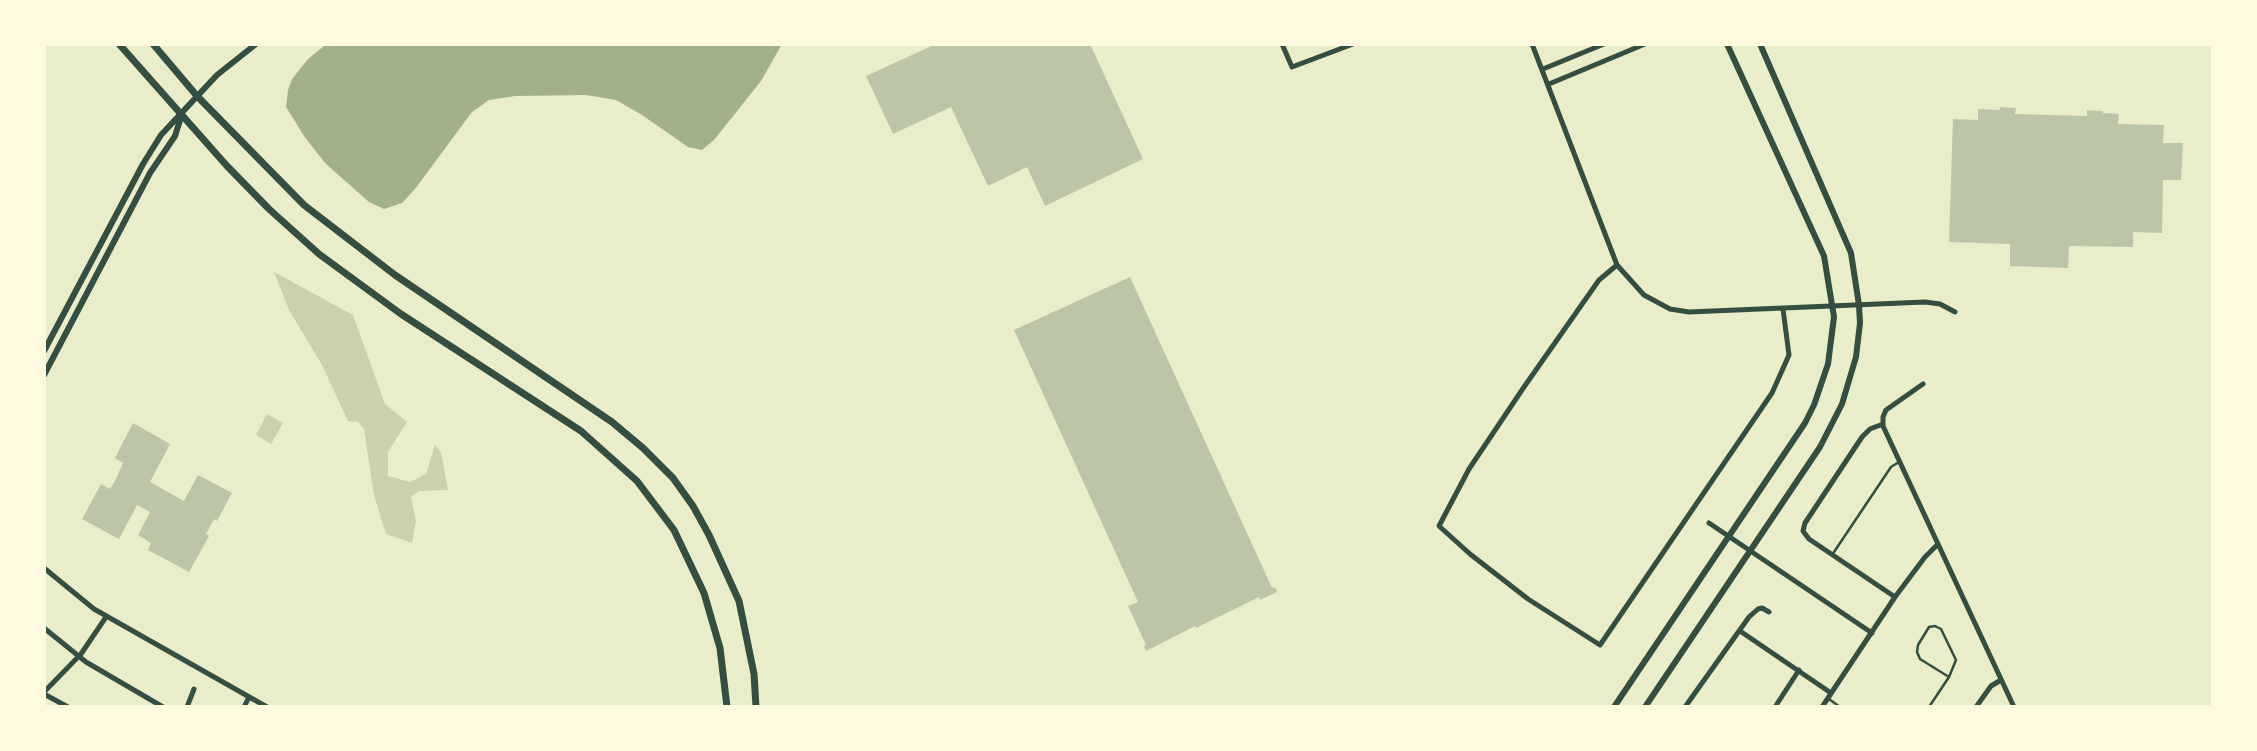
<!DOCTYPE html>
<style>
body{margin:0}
#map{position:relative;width:2257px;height:751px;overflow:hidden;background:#e9edc9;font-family:"DejaVu Sans",sans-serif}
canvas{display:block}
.frame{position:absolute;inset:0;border:46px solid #fefae0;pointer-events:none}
</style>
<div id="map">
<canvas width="2257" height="751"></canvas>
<div class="frame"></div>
</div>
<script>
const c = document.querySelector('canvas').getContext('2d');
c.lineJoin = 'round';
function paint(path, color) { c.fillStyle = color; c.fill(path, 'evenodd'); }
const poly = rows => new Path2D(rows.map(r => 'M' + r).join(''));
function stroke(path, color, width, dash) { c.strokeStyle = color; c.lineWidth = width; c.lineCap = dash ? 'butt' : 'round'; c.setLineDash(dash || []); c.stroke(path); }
const green = poly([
 [274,272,353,315,385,404,407,422,388,452,388,476,410,482,426,474,435,445,441,452,448,490,419,491,411,497,416,521,412,543,386,534,374,495,364,429,358,422,348,421,322,365,289,310],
 [267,414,283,423,271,444,256,435]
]);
const water = poly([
 [332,44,782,44,761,81,714,140,702,150,688,147,642,115,616,100,586,95,515,96,489,100,472,112,415,189,402,203,384,209,369,202,325,163,304,136,286,107,288,90,292,79,308,59,324,46]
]);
const building = poly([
 [936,44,1090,44,1143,159,1045,206,1027,167,988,186,951,107,893,134,866,76],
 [2000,107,2016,108,2015,114,2087,116,2087,110,2103,111,2103,113,2119,114,2118,124,2164,125,2163,143,2183,143,2181,180,2163,180,2162,233,2133,232,2133,247,2069,246,2068,268,2010,266,2010,244,1949,242,1953,119,1978,120,1978,109,2000,110],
 [1130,277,1272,588,1275,587,1277,592,1260,600,1259,597,1196,628,1195,626,1146,651,1144,646,1146,645,1128,606,1138,602,1014,330],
 [133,423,170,444,150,482,184,501,198,475,232,493,217,521,214,519,206,534,209,536,189,572,148,550,151,543,138,535,150,512,137,505,119,539,82,519,101,484,110,489,116,479,123,463,115,458]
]);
const service = poly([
 [1832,555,1891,467,1899,462],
 [1829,699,1840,707],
 [1929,707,1949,677,1956,660,1941,629,1935,626,1929,627,1918,645,1917,652,1920,659,1949,677]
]);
const minor = poly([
 [1282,44,1292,67,1353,44],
 [1532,44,1617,265,1644,295,1670,309,1689,312,1925,302,1940,304,1955,312],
 [1543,69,1604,44],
 [1549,84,1645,44],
 [1617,265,1599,280,1524,387,1469,469,1439,526,1470,554,1528,599,1600,645,1772,393,1789,355,1783,309],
 [1923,384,1886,410,1883,417,1883,426,2014,707],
 [1883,424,1870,429,1862,437,1805,523,1803,531,1809,539,1895,597],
 [1709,523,1872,633],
 [44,568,94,609,267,707],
 [44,628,86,662,163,707],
 [1740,631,1831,693],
 [44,692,81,654,106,617],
 [44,694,68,707],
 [187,707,194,689],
 [244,707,249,697],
 [1685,707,1749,617,1758,609,1762,608,1769,612],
 [1775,707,1799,670],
 [1822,707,1895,597,1925,557,1938,544],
 [1976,707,1991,686,2001,680]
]);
const tertiary = poly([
 [44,351,143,164,161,135,217,75,256,44],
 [44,375,150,173,175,136,181,117],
 [1614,707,1805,423,1814,405,1828,364,1834,317,1824,256,1727,44],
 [1645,707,1820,447,1842,404,1856,357,1860,323,1859,305,1851,253,1760,44]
]);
const secondary = poly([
 [119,44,227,166,269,209,319,254,401,314,581,431,637,481,674,530,704,593,720,648,727,707],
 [153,44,197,96,304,205,395,275,612,422,643,448,673,478,693,506,709,535,739,601,754,674,756,707]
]);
paint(green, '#cad2ad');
paint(water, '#a3b18a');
paint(building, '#bcc5a7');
stroke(service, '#344e41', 2.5);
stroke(minor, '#344e41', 5);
stroke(tertiary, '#344e41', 6);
stroke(secondary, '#344e41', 7);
</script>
